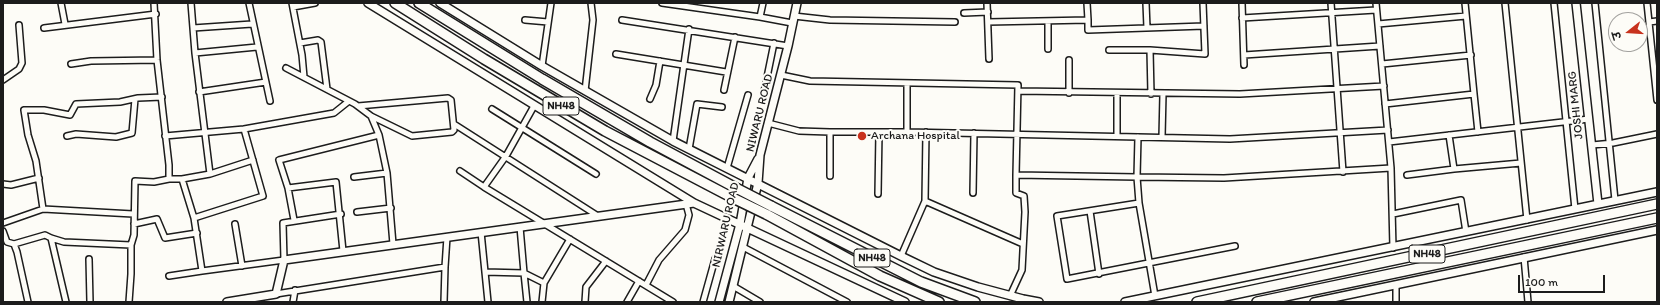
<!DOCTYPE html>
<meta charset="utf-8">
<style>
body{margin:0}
#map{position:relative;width:1660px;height:305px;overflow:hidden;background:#fdfcf7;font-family:Itim,"Playpen Sans Deva",sans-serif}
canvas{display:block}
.frame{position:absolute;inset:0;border:4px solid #1c1c1c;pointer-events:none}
.north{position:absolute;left:1608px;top:12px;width:40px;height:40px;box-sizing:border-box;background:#fdfcf7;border:1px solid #a3a29f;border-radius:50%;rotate:253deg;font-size:11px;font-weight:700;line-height:16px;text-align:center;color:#1c1c1c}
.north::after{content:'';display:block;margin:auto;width:14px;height:18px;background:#c8321e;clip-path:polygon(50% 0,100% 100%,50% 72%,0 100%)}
.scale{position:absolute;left:1518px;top:275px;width:87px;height:18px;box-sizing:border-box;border:2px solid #1c1c1c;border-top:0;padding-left:5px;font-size:12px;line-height:14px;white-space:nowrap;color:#1c1c1c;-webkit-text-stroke:3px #fdfcf7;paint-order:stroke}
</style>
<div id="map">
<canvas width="1660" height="305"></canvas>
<div class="frame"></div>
<div class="north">उ</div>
<div class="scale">100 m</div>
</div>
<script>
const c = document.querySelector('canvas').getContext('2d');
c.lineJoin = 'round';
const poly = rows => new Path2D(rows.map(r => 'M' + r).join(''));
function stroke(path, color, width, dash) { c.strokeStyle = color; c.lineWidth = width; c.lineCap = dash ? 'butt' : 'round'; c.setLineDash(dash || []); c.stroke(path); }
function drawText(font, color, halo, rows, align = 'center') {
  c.font = font + ' Itim,sans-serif'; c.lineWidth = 4; c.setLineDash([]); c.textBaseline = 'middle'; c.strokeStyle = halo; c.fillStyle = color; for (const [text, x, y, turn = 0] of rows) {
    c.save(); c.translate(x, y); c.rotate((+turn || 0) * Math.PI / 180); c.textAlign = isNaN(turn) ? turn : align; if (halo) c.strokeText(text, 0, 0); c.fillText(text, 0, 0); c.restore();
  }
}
const street = poly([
 [61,3,65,24],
 [191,3,195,53,210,174],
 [249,3,270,101],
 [292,3,302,55,304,77],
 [662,3,760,17],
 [763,3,760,17,792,23],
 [987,3,989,59],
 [1146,3,1147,28],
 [1242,3,1244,65],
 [1331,3,1343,172],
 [1376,3,1391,168,1393,248],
 [1465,3,1474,94],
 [1505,3,1527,220],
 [1554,3,1575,209],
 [1595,3,1615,200],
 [1647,3,1657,100],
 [293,7,315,3],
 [964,13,988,12],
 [794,16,830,20,955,22],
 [1242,18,1376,10],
 [525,20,548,22],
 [622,20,788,46],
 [1088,20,1088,30,1204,26],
 [1048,21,1048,49],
 [988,22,1088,20,1087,3],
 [1649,22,1657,21],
 [1378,24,1466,16],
 [44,28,156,14],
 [193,28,252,24],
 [300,43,318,40,321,42,327,89],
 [1109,50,1150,50],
 [195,53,257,47],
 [616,54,726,72],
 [1244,55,1380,46],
 [71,64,91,61,157,60],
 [1382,64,1471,55],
 [542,66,551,3],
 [286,68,355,104,371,116,379,135,387,173,393,244],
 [781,75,810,81,1018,85,1016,175,1137,177,1139,203,1155,296],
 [3,80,19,69,22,63,19,25],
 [724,90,735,37],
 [585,91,593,20,591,3],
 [1018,91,1240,94,1384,86],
 [199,92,266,82],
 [764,92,774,43],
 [1069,93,1069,60],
 [1117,93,1117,136],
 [1151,94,1150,50,1205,54,1203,3],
 [650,99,656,85,660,61],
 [1385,104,1474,94,1478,132],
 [358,106,448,98,451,100,454,130,452,132,412,136,371,116],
 [534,106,506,156,484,187,673,302],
 [492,109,596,174],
 [768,123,799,131,830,132,907,132,1230,139,1388,130],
 [454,124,598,216],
 [907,132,907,83],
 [926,132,925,201,1023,244],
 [1449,135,1454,169,1521,163],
 [67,136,76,134,116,137,132,133,135,99],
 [165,136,244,129],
 [1138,137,1137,177,1224,178,1391,168],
 [1162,137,1163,94],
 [673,141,689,29],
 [1389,142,1589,119],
 [1592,145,1613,143,1657,134],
 [689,149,697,104,722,107],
 [727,168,748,95],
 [460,171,484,187],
 [1407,175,1454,169],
 [830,176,830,132],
 [354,177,387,173],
 [169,179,182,179,210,174,253,160],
 [182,179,194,218,202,271,284,260,283,223,341,214],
 [3,184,11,185,39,178],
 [288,188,336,182,343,251],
 [973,193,974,133],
 [878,194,879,132],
 [1139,203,1057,216,1067,279,1235,246],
 [43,209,36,161,28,135,24,110,44,110,70,115,76,104,120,102,138,98,162,97],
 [1090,211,1099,274],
 [357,212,391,208],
 [1393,214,1461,200,1466,232],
 [194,218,263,196,244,129,334,113,349,101],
 [294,220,288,188,279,160,379,135],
 [3,223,43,209,133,214],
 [134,224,157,219,165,238,197,233],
 [235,224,242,266],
 [520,227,524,273,544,283],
 [3,231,7,242,14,244,17,252,28,302],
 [481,232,488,302],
 [51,238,66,302],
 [14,244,45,235,51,238,64,242,131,245,134,235,135,181,154,182,169,179,169,165,157,60,154,3],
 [743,247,847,302],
 [901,256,925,201],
 [1524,257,1528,302],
 [89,259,90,302],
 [485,272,524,273,527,302],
 [169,276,202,271],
 [646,285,659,260,685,230,689,215,686,204],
 [1396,285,1396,302],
 [733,286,760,302],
 [276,294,445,267,447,237],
 [1010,296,1022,270,1025,212,1024,196,1016,193,1016,175],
 [129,302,131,274,131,245],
 [293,302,295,290],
 [444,302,445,267],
 [542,302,544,283,570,239],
 [585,302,586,287,606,261],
 [627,302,639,281],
 [703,302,715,259]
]);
const secondary = poly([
 [368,3,694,203,905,302],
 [440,3,542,66,673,141,901,256,934,272,978,287,1023,299,1039,302],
 [1576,3,1598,204],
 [227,302,276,294,284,260,694,203],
 [719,302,740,224,748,178,758,159],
 [729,302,758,183,760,155,788,46,797,3],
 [1125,302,1657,192],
 [1314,302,1657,230]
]);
const highway = poly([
 [395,3,484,59,605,131,733,198],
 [419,3,542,79,650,142,736,188],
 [771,206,921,282,975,302],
 [766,214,880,276,939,302],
 [1197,302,1657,204],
 [1257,302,1657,218]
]);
const highwayBridge = poly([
 [736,188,771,206],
 [733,198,766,214]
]);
const markers = [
 [862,136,5,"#c8321e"]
];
const shields = [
 [561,106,36],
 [1427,254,36],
 [872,258,36]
];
const shieldNames = [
 ["NH48",561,106],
 ["NH48",1427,254],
 ["NH48",872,258]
];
const streetNames = [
 ["JOSHI MARG",1576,105,-96],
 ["NIWARU ROAD",760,113,-76],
 ["NIRWARU ROAD",726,225,-77]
];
const poiNames = [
 ["Archana Hospital",871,136]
];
stroke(street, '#1c1c1c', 8);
stroke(secondary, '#1c1c1c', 10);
stroke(highway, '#1c1c1c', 12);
stroke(street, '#fdfcf7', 5);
stroke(secondary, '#fdfcf7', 7);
stroke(highway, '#fdfcf7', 9);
stroke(highwayBridge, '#1c1c1c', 12, []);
stroke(highwayBridge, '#fdfcf7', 9);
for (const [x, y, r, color] of markers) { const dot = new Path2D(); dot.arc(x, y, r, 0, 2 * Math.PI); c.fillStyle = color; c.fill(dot); stroke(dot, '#fdfcf7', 1.5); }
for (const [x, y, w] of shields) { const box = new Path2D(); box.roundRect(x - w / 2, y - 9, w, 18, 3); c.fillStyle = '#fdfcf7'; c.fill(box); stroke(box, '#1c1c1c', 1); }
drawText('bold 11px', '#1c1c1c', null, shieldNames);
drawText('12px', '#1c1c1c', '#fdfcf7', streetNames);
drawText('12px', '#1c1c1c', '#fdfcf7', poiNames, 'left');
</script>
